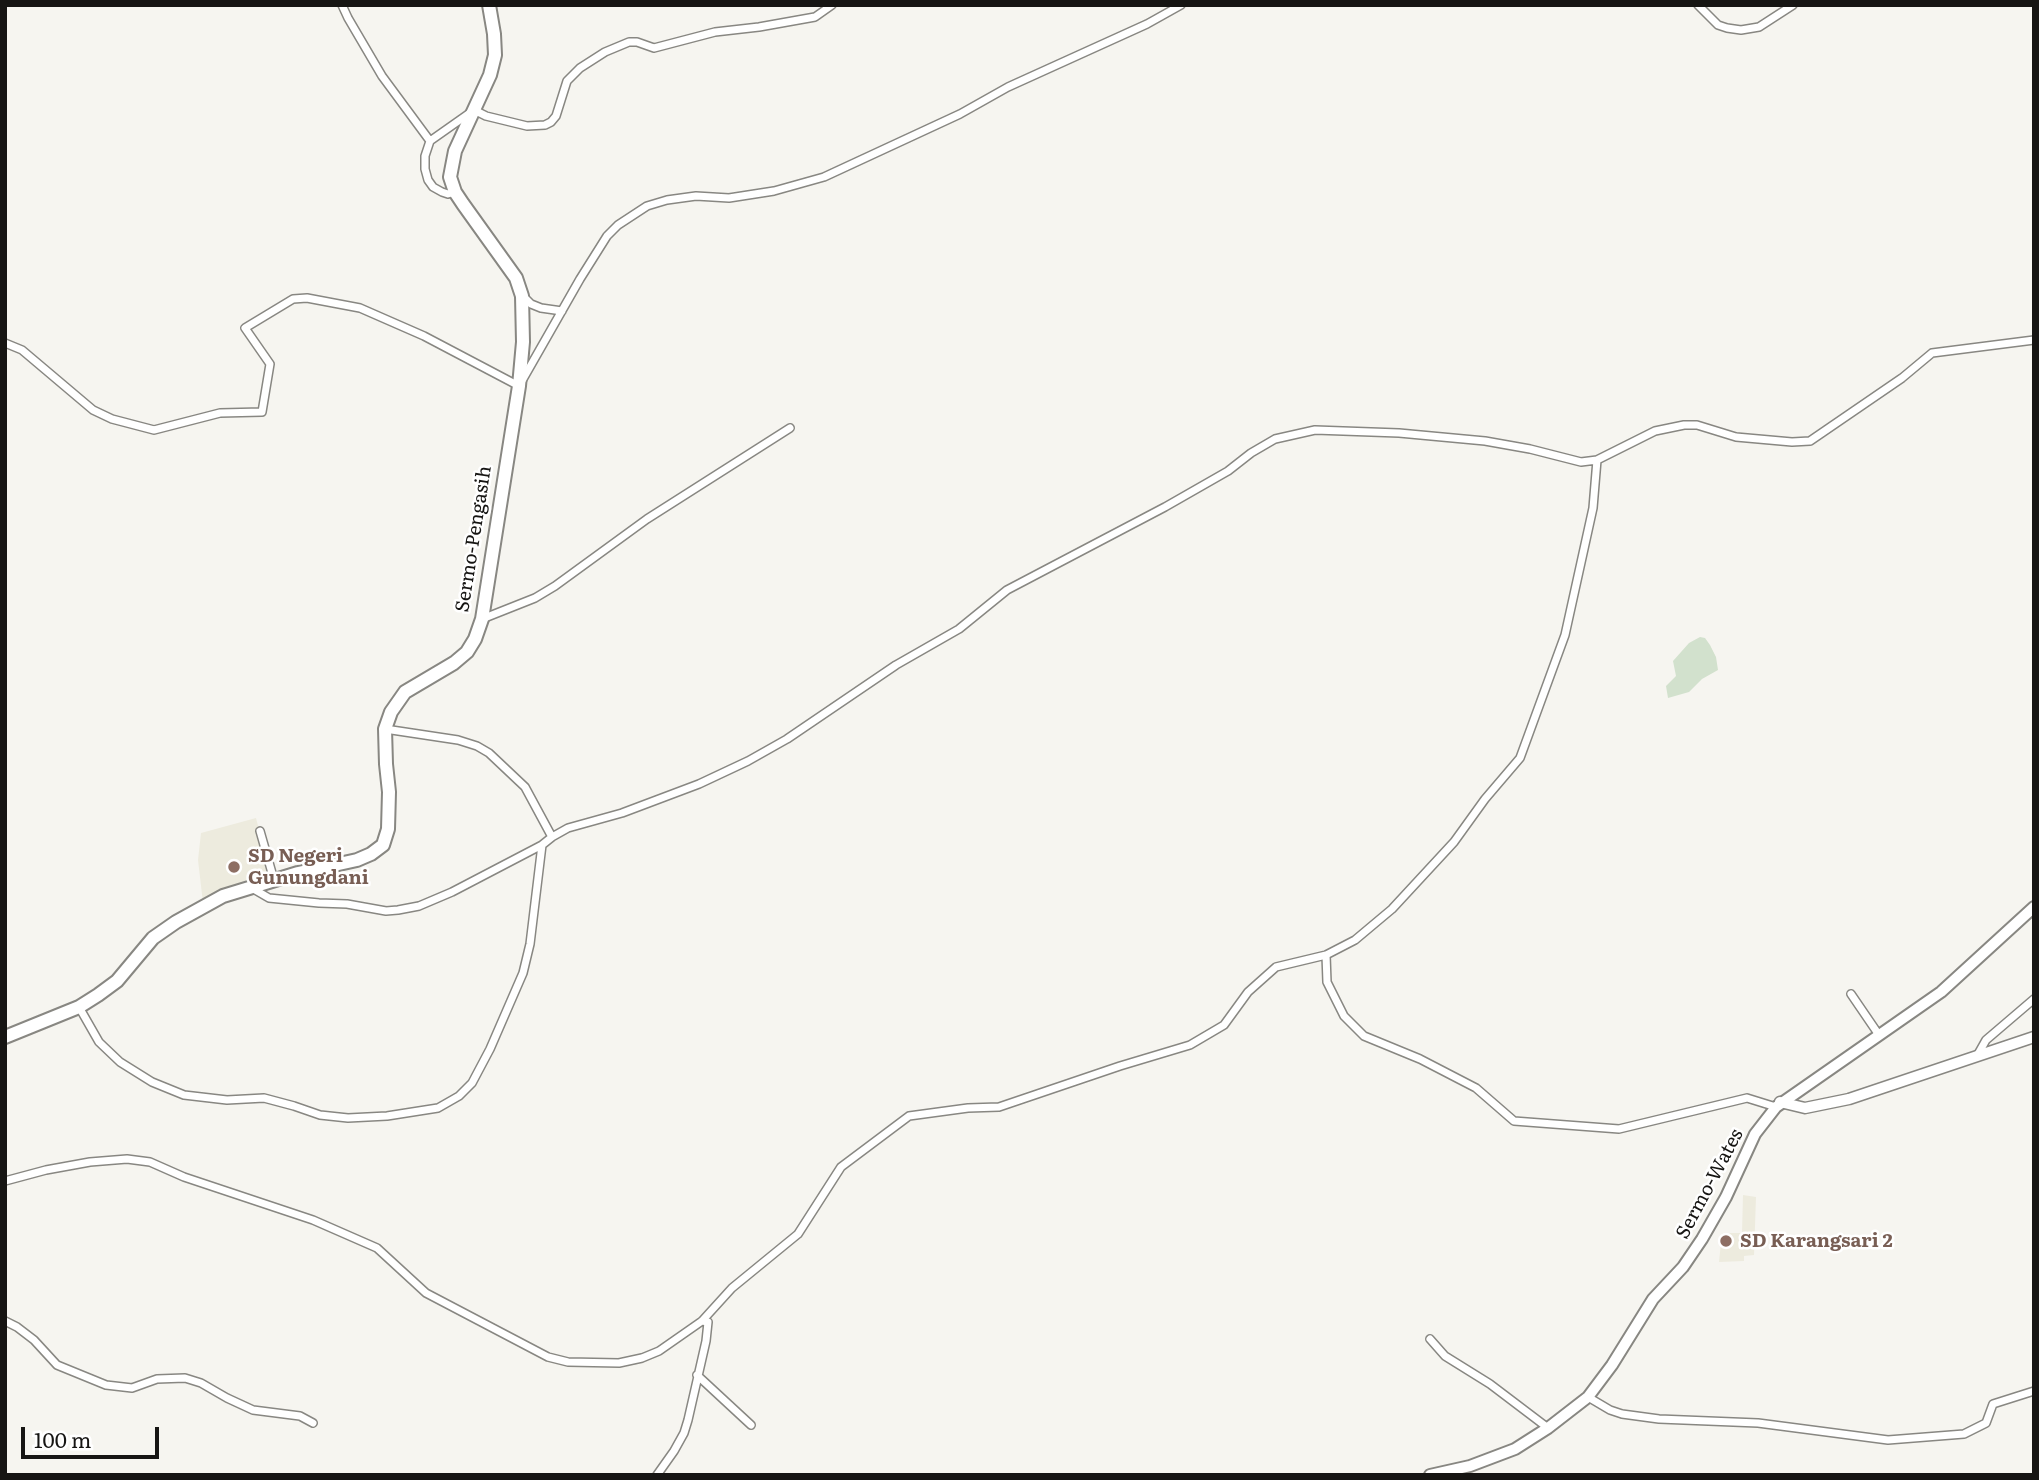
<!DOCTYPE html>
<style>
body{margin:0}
#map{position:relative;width:2039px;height:1480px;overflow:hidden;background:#f6f5f0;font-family:Literata,serif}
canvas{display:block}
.frame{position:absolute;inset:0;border:7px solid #161513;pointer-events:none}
.scale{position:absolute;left:21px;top:1427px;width:138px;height:32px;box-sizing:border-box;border:4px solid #161513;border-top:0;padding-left:9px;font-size:21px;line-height:24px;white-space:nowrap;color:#161513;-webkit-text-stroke:5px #fff;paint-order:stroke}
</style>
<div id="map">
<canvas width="2039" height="1480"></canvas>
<div class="frame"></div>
<div class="scale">100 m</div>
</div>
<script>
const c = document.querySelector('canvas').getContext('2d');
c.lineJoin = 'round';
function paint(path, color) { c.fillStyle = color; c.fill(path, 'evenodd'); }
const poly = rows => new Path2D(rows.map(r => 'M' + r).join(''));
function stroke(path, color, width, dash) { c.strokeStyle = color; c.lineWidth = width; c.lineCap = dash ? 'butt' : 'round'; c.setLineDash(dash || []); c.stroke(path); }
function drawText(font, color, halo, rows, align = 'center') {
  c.font = font + ' Literata,serif'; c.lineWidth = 5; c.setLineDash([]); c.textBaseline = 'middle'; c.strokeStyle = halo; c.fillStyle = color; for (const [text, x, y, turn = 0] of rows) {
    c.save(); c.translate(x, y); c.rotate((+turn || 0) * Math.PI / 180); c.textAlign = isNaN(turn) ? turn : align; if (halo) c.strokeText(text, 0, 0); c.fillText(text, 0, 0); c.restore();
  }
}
const built = poly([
 [256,818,271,875,253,881,203,903,198,860,201,833],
 [1743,1195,1756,1197,1754,1255,1744,1256,1744,1261,1719,1262,1722,1233,1742,1233]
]);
const green = poly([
 [1700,637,1705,638,1710,645,1716,657,1718,670,1702,679,1689,692,1668,698,1666,686,1676,676,1673,661,1689,643]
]);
const minor = poly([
 [342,5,348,18,382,76,430,141,425,156,425,169,428,180,433,187,442,192,448,194,455,192],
 [1698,5,1718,25,1727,28,1741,30,1759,27,1793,5],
 [430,141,474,110,486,116,527,126,545,125,551,122,556,116,567,81,580,68,605,52,629,42,637,42,654,48,715,32,759,27,815,17,832,5],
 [523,296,531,304,541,308,562,311],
 [5,343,22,350,93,410,112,419,154,430,220,413,262,412,270,364,245,328,293,299,307,298,360,308,424,336,519,386,580,279,607,236,618,225,647,206,667,200,696,196,729,198,774,191,824,177,960,114,1008,87,1147,24,1181,5],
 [482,619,535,598,555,586,647,519,790,428],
 [385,729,458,740,477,746,489,753,525,787,552,837,568,828,622,813,699,784,748,761,787,739,896,665,959,629,1007,590,1165,507,1228,471,1251,453,1275,439,1315,430,1399,433,1485,441,1530,449,1581,462,1597,460,1655,431,1684,425,1697,425,1736,437,1792,442,1810,441,1902,378,1932,353,2034,340],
 [260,831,274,880],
 [250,887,269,898,319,903,347,904,386,911,398,910,419,906,452,892,542,845],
 [1326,955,1327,982,1344,1016,1364,1036,1420,1059,1476,1088,1514,1121,1619,1129,1747,1098,1776,1107],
 [1851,994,1879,1035],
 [79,1007,99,1042,120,1062,152,1082,184,1095,227,1100,264,1098,294,1106,320,1115,348,1118,387,1116,438,1108,459,1096,472,1083,490,1049,523,973,530,944,542,845,552,837],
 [1977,1056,1986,1040,2034,999],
 [5,1181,46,1170,90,1162,127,1159,150,1162,184,1177,313,1220,377,1248,426,1293,548,1357,568,1362,619,1363,642,1358,659,1351,702,1321,732,1288,798,1234,841,1167,909,1116,968,1108,999,1107,1120,1066,1190,1045,1224,1025,1248,992,1276,967,1326,955,1355,940,1392,909,1454,842,1485,799,1520,758,1565,635,1593,508,1597,460],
 [5,1321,17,1327,34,1340,57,1365,106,1385,132,1388,157,1379,185,1378,201,1383,227,1398,253,1410,300,1416,313,1423],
 [1430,1339,1445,1356,1490,1384,1548,1428],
 [697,1375,751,1425],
 [1588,1397,1610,1410,1622,1414,1659,1419,1758,1423,1888,1440,1964,1434,1986,1423,1993,1404,2034,1391],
 [657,1475,674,1451,684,1433,688,1420,706,1341,708,1322,702,1321]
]);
const tertiary = poly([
 [1780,1102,1805,1108,1849,1099,2034,1037]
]);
const secondary = poly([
 [1430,1475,1470,1466,1515,1449,1548,1428,1588,1397,1612,1365,1653,1299,1683,1267,1702,1239,1726,1197,1755,1134,1776,1107,1941,992,2034,907]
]);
const primary = poly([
 [5,1037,79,1007,98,995,117,981,153,938,176,922,223,896,298,873,357,860,371,854,383,845,388,829,389,792,386,764,385,729,391,712,405,692,454,663,467,652,475,639,482,619,519,386,523,342,522,296,516,278,463,204,455,192,450,177,455,151,490,75,495,55,494,34,489,5]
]);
const markers = [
 [234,867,7,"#8d6e63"],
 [1726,1241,7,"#8d6e63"]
];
const streetNames = [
 ["Sermo-Pengasih",474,539,-81],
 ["Sermo-Wates",1710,1184,-62]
];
const educationNames = [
 ["SD Negeri",248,856],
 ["Gunungdani",248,878],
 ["SD Karangsari 2",1740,1241]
];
paint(built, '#edebde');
paint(green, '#d2e1cd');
stroke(minor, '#888782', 10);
stroke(tertiary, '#888782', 13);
stroke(secondary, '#888782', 14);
stroke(primary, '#888782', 16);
stroke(minor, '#fff', 7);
stroke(tertiary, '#fff', 10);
stroke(secondary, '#fff', 10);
stroke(primary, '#fff', 12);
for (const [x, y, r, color] of markers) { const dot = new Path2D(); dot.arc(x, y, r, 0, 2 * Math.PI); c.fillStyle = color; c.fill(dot); stroke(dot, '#fff', 2.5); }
drawText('19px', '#161513', '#fff', streetNames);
drawText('bold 19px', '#785e54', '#fff', educationNames, 'left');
</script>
